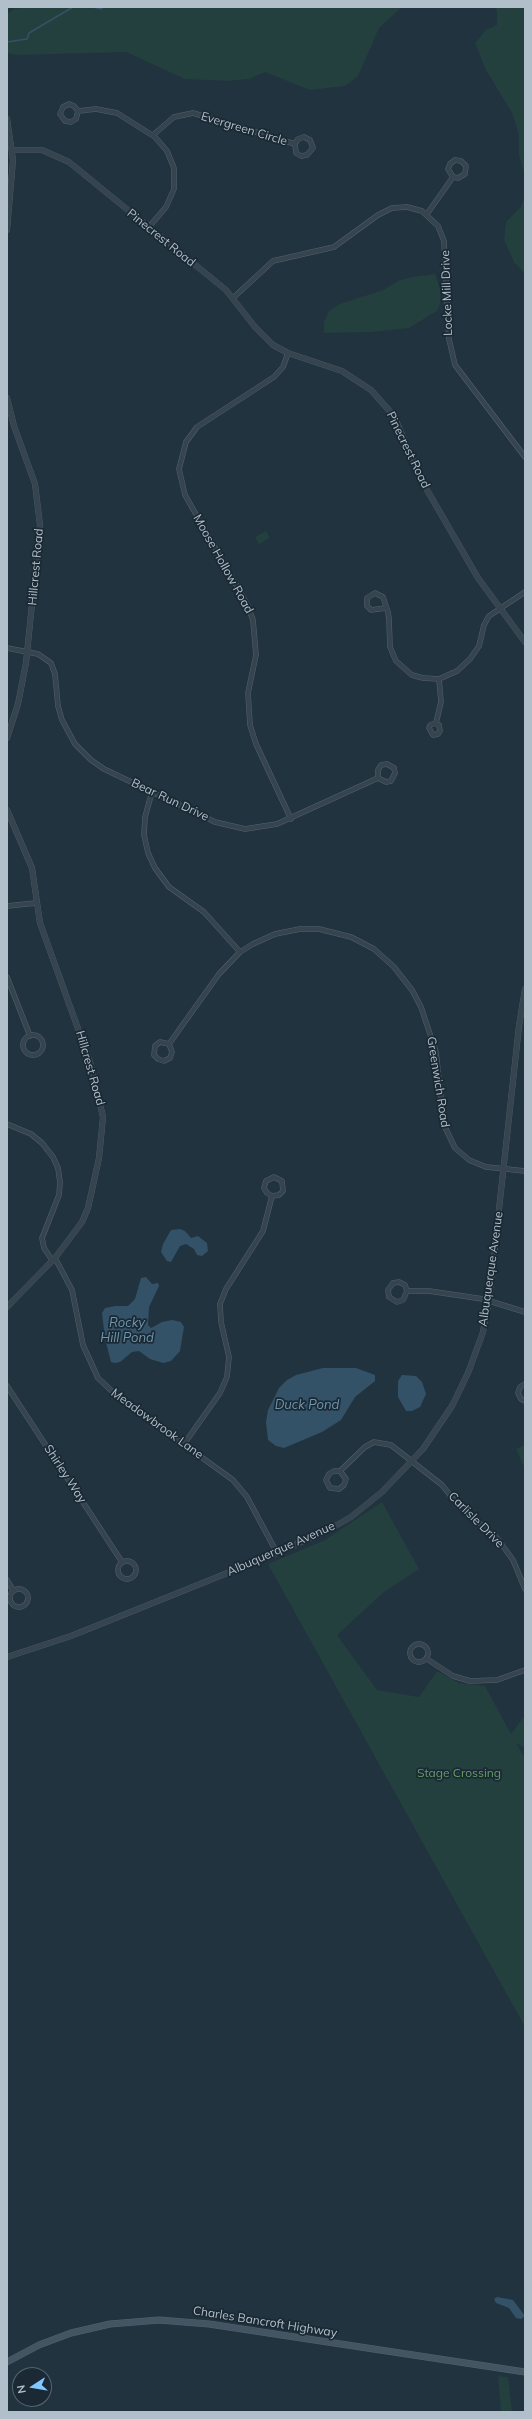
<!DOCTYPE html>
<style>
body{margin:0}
#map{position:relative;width:532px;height:2419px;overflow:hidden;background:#21333f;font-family:Mulish,sans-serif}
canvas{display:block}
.frame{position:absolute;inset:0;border:8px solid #b1bfca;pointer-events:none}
.north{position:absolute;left:12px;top:2367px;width:40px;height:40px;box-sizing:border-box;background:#1a2933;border:1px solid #56656f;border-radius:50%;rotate:258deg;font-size:11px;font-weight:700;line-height:16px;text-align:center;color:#b1bfca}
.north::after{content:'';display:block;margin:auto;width:14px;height:18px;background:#80c8ff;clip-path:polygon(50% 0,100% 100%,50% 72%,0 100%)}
</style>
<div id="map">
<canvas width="532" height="2419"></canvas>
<div class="frame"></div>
<div class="north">N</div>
</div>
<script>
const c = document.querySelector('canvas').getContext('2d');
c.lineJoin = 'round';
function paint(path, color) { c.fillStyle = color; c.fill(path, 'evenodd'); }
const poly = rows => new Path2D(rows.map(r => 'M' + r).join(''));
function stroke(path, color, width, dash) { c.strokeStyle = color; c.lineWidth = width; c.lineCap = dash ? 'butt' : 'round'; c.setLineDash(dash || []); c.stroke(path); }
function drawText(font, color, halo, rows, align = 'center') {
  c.font = font + ' Mulish,sans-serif'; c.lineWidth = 3.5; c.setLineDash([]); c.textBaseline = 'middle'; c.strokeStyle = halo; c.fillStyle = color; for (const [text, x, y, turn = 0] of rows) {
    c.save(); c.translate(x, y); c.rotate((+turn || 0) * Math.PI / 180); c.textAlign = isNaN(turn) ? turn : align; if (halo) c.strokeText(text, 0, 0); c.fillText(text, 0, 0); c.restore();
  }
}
const green = poly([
 [25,7,434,7,401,8,379,28,358,76,345,86,310,90,265,72,249,79,227,81,185,79,126,52,19,55,7,53,7,14,14,9],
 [493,7,525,7,525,176,519,155,519,135,512,113,486,70,475,43,486,30,497,25,497,10],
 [525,196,525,274,514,262,504,240,506,222,521,207],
 [435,274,440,288,440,304,437,311,409,328,371,332,324,333,324,322,329,311,340,304,383,290,398,281,412,277],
 [266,531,270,538,259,544,255,537],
 [525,1445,525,1469,516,1449],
 [382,1502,419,1569,384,1592,337,1635,377,1690,419,1697,437,1671,459,1683,485,1686,511,1734,525,1715,525,1748,516,1743,525,1758,525,2027,268,1564,325,1540],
 [498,2376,508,2377,512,2412,501,2412]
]);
const water = poly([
 [180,1229,185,1231,191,1238,198,1236,207,1243,208,1251,202,1256,197,1255,194,1249,186,1244,180,1246,171,1262,167,1261,161,1252,163,1244,171,1230],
 [146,1277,152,1284,158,1283,159,1286,149,1307,148,1325,151,1328,162,1322,172,1320,181,1322,184,1327,180,1351,171,1361,163,1363,150,1359,139,1351,132,1352,120,1362,115,1363,111,1362,105,1339,102,1313,105,1308,115,1306,128,1306,135,1299,141,1278],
 [323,1368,356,1368,375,1375,375,1381,355,1397,341,1420,322,1432,284,1448,276,1446,268,1440,266,1422,268,1410,279,1388,287,1380,296,1375],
 [402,1375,416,1376,422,1382,426,1394,420,1407,412,1411,406,1411,398,1397,398,1381],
 [497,2297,513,2300,525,2316,521,2319,516,2318,509,2308,496,2303,494,2299]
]);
const stream = poly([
 [93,7,101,9,104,7],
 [7,42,27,39,29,33,73,7]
]);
const minor = poly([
 [78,111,76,119,71,122,65,121,60,114,63,107,69,104,74,106,78,111,96,109,117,113,155,137,167,151,174,168,174,189,166,207,148,228],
 [153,135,174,117,193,113,295,144,296,153,301,156,307,155,313,148,310,140,304,137,298,139,295,144],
 [427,214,453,177,458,178,465,174,466,166,461,161,455,160,450,164,448,169,453,177],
 [233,298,273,261,334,247,378,215,392,208,407,207,422,211,438,226,444,241,449,339,455,365,525,457],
 [288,353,283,367,274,377,197,427,186,442,179,469,185,495,247,604,253,620,256,655,248,693,250,725,256,744,291,819],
 [386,608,371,610,367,606,367,598,375,593,383,597,388,612,389,619,390,647,396,661,412,675,423,678,439,679,457,671,470,659,479,646,484,625,489,616,525,592],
 [7,648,38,654,51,663,55,674,58,706,62,720,75,744,91,760,104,769,215,822,245,829,277,824,378,778,386,782,391,781,395,773,394,768,387,764,381,765,378,770,378,778],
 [436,723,439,725,440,731,438,734,433,735,429,728,430,725,436,723,441,702,439,679],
 [152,792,145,817,144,835,148,853,155,868,169,887,204,912,240,952],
 [7,906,36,903],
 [7,977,30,1036],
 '23 1045a10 10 0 1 1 20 0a10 10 0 1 1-20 0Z',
 [169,1044,172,1052,170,1058,164,1061,158,1059,154,1055,155,1046,160,1042,169,1044,219,974,240,952,253,944,275,934,300,929,319,929,351,937,374,949,394,967,412,990,421,1007,436,1052,444,1125,455,1148,469,1160,486,1167,525,1171],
 [7,1124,31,1134,42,1143,53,1157,58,1168,60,1182,59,1195,42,1238,44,1248,52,1260],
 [55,1258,72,1290,83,1345,98,1378,118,1397,233,1480,247,1497,277,1553],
 [407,1291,403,1300,397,1302,389,1297,388,1290,393,1283,399,1282,405,1285,407,1291,429,1291,483,1299,525,1312],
 [525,1384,520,1387,518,1393,521,1399,525,1401],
 [7,1386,122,1562],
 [184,1444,220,1393,227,1377,229,1357,221,1322,220,1304,226,1289,263,1231,272,1196,279,1195,283,1191,282,1181,274,1177,266,1181,264,1188,267,1193,272,1196],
 [340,1471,346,1479,344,1485,339,1489,330,1488,326,1480,329,1474,334,1471,340,1471,365,1447,374,1442,391,1445,442,1485,458,1505,497,1538,513,1560,525,1589],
 '118 1570a9 9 0 1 1 18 0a9 9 0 1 1-18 0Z',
 [7,1580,13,1590],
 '10 1598a9 9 0 1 1 18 0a9 9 0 1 1-18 0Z',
 '410 1653a9 9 0 1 1 18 0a9 9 0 1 1-18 0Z',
 [427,1659,453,1676,470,1681,497,1680,525,1670]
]);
const tertiary = poly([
 [7,119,13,160,7,230],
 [12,150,42,150,69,162,226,290,255,327,273,345,288,353,342,371,371,390,394,416,423,483,478,578,525,642],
 [7,398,14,426,35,484,40,525,26,663,18,704,7,738],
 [7,810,32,868,40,923,90,1062,103,1117,99,1158,88,1208,82,1222,55,1258,7,1307],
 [7,1657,71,1636,277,1553,330,1529,351,1517,382,1492,423,1449,452,1406,468,1373,483,1332,489,1301,519,1026,525,989]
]);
const secondary = poly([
 [7,2362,39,2345,71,2333,110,2324,159,2320,209,2324,525,2372]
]);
const streetNames = [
 ["Evergreen Circle",244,129,17],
 ["Pinecrest Road",161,238,39],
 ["Locke Mill Drive",447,293,-92],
 ["Pinecrest Road",408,450,64],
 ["Moose Hollow Road",223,564,61],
 ["Hillcrest Road",36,567,-85],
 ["Bear Run Drive",170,800,25],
 ["Hillcrest Road",90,1068,74],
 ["Greenwich Road",438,1082,81],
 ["Albuquerque Avenue",491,1269,-82],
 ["Meadowbrook Lane",157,1424,36],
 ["Shirley Way",65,1474,57],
 ["Carlisle Drive",476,1520,45],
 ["Albuquerque Avenue",281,1549,-24],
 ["Charles Bancroft Highway",265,2322,9]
];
const parkNames = [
 ["Stage Crossing",459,1773]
];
const waterNames = [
 ["Rocky",127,1323],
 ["Hill Pond",127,1338],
 ["Duck Pond",307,1405]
];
paint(green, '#233f3e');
paint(water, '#335267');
stroke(stream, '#335267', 1.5);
stroke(minor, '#53626c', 5.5);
stroke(tertiary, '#53626c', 6);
stroke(secondary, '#53626c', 7);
stroke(minor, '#35444e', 4.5);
stroke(tertiary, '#35444e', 5.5);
stroke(secondary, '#435462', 6);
drawText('12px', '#b1bfca', '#1a2933', streetNames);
drawText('12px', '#659d68', '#1a2933', parkNames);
drawText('italic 13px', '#6e96b0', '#1a2933', waterNames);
</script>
